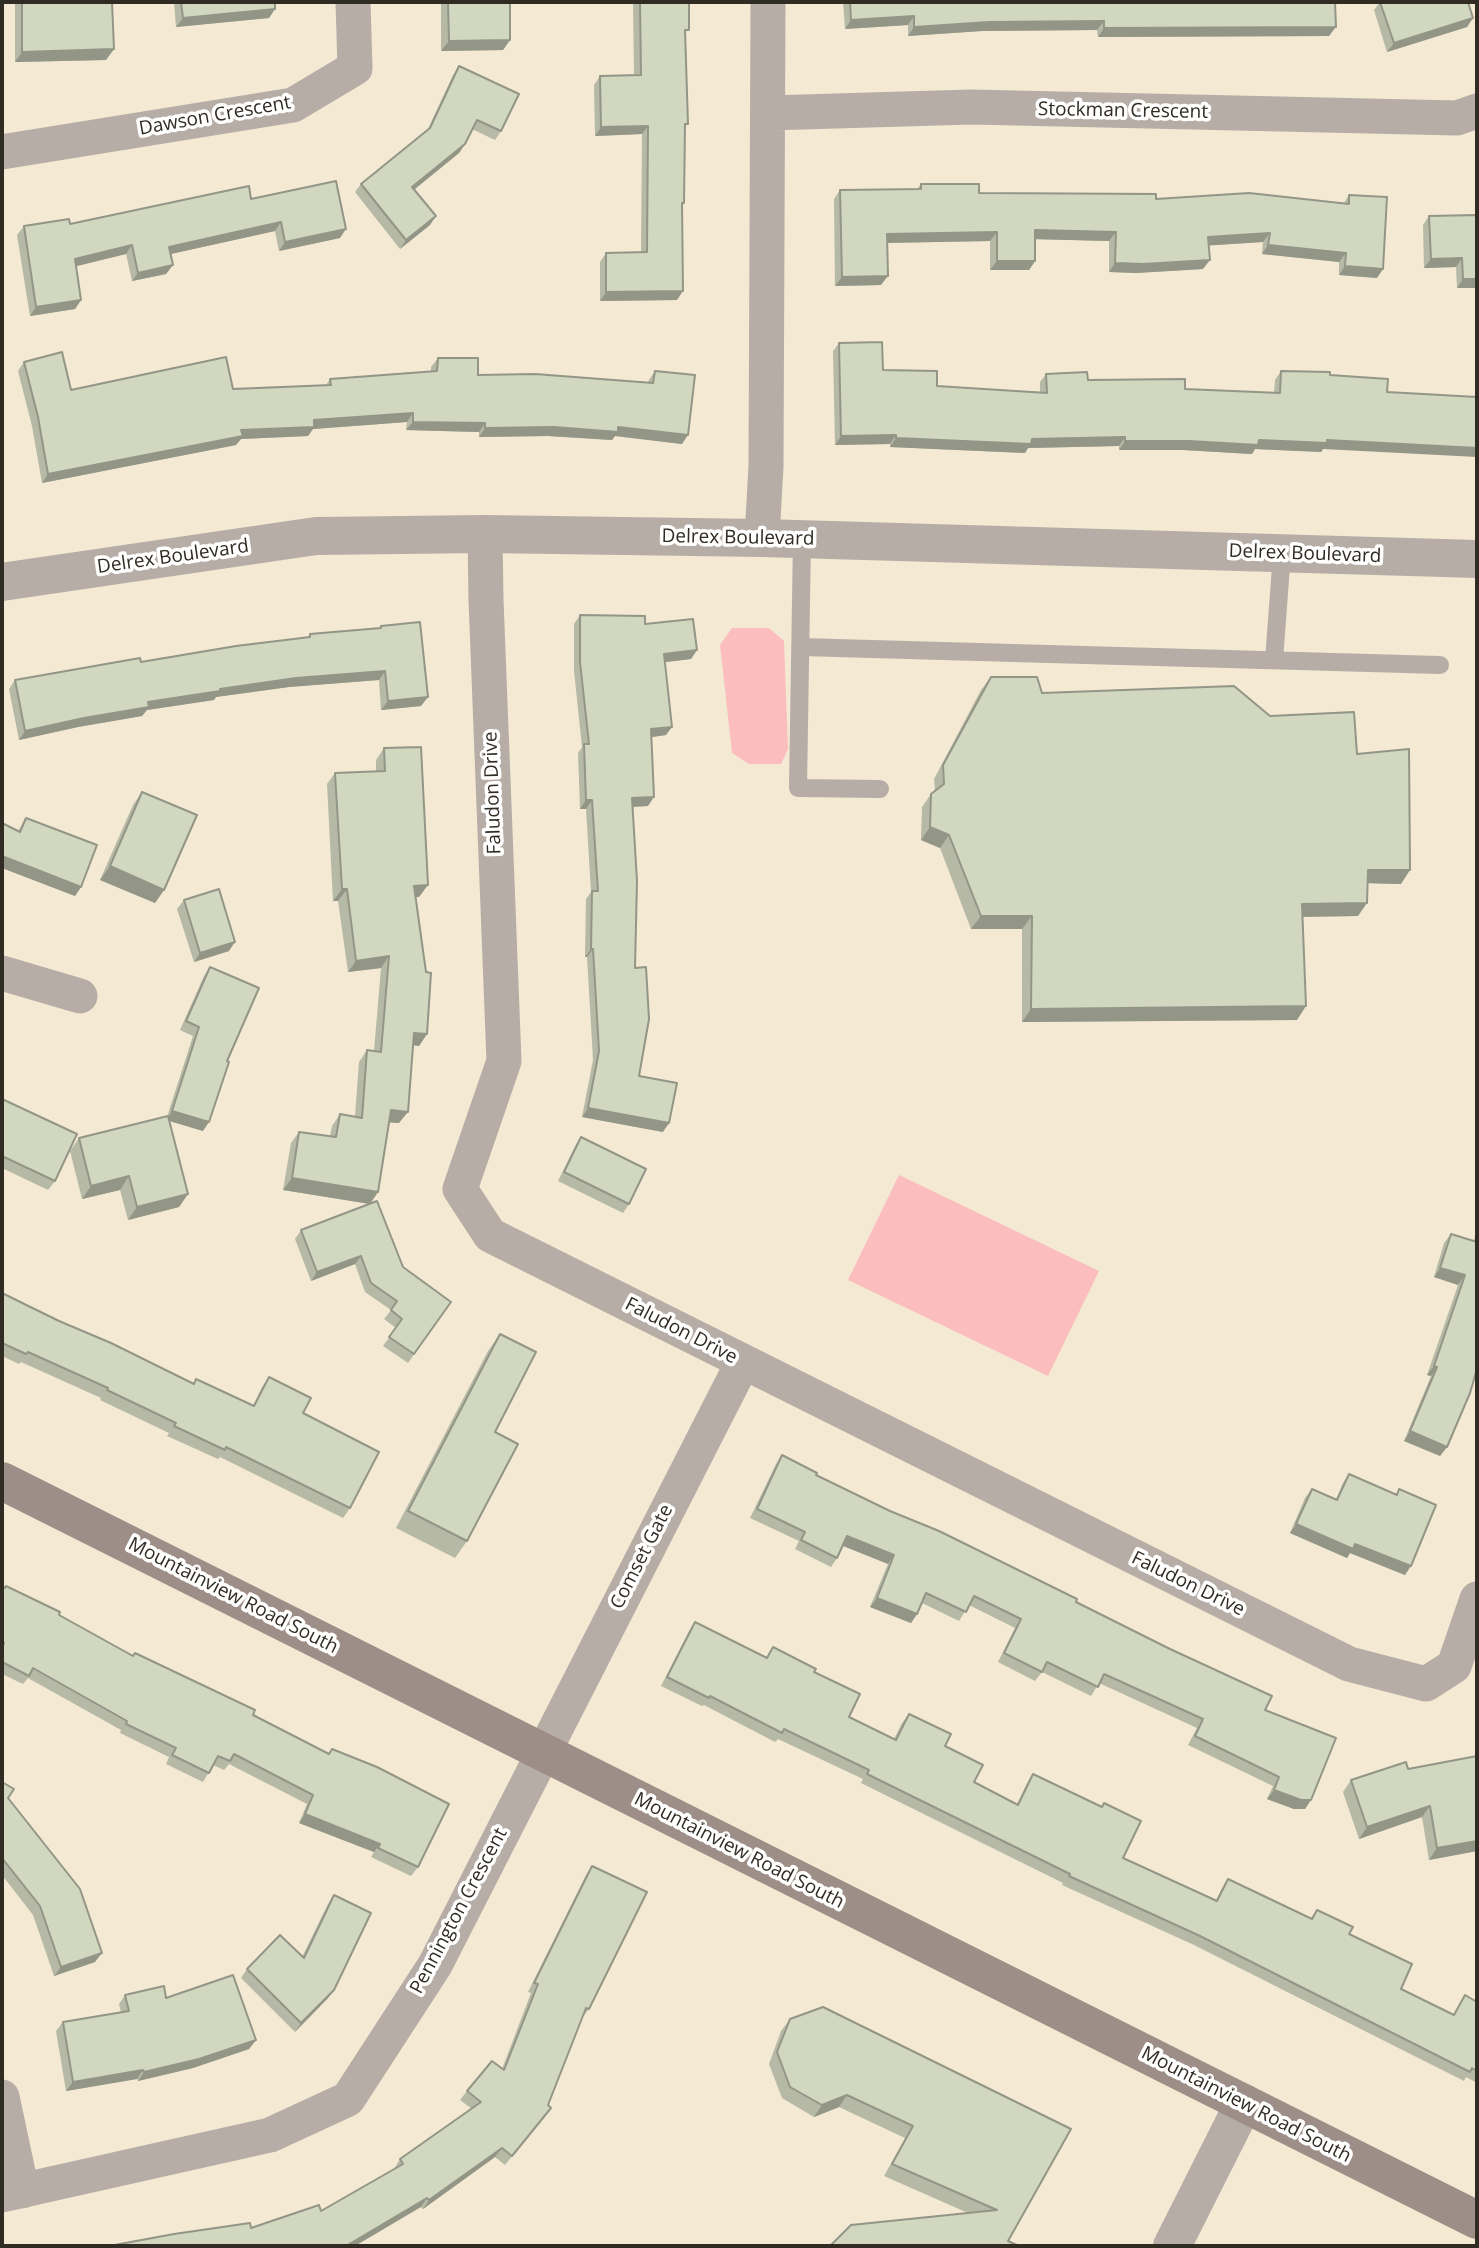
<!DOCTYPE html>
<style>
body{margin:0}
#map{position:relative;width:1479px;height:2248px;overflow:hidden;background:#f4e9d3;font-family:"Open Sans",sans-serif}
canvas{display:block}
.frame{position:absolute;inset:0;border:4px solid #302c24;pointer-events:none}
</style>
<div id="map">
<canvas width="1479" height="2248"></canvas>
<div class="frame"></div>
</div>
<script>
const c = document.querySelector('canvas').getContext('2d');
c.lineJoin = 'round';
function paint(path, color) { c.fillStyle = color; c.fill(path, 'evenodd'); }
const poly = rows => new Path2D(rows.map(r => 'M' + r).join(''));
function stroke(path, color, width, dash) { c.strokeStyle = color; c.lineWidth = width; c.lineCap = dash ? 'butt' : 'round'; c.setLineDash(dash || []); c.stroke(path); }
function drawText(font, color, halo, rows, align = 'center') {
  c.font = font + ' "Open Sans",sans-serif'; c.lineWidth = 7; c.setLineDash([]); c.textBaseline = 'middle'; c.strokeStyle = halo; c.fillStyle = color; for (const [text, x, y, turn = 0] of rows) {
    c.save(); c.translate(x, y); c.rotate((+turn || 0) * Math.PI / 180); c.textAlign = isNaN(turn) ? turn : align; if (halo) c.strokeText(text, 0, 0); c.fillText(text, 0, 0); c.restore();
  }
}
const green = poly([
 [732,628,769,628,784,641,788,749,781,764,749,764,732,753,720,645],
 [899,1175,1099,1271,1048,1376,848,1280]
]);
const service = poly([
 [802,539,798,788,880,789],
 [801,647,1440,665],
 [1274,660,1282,553]
]);
const minor = poly([
 [768,113,971,107,1457,118,1477,111],
 [2,152,293,105,355,68,353,2],
 [485,534,486,600,504,1061,460,1189,490,1235,1349,1664,1426,1684,1454,1666,1477,1599],
 [762,538,766,466,768,2],
 [2,973,80,996],
 [2,2097,22,2191],
 [2,2195,270,2135,348,2099,435,1965,743,1362]
]);
const tertiary = poly([
 [2,582,316,536,485,534,762,538,1477,559],
 [1172,2246,1244,2103]
]);
const secondary = poly([
 [2,1481,1477,2220]
]);
const wall = poly([
 [15,2,112,2,114,49,106,60,15,62],
 [174,2,275,2,275,9,269,18,176,27],
 [441,2,510,2,510,40,503,50,441,51],
 [633,2,689,2,685,35,684,203,682,207,677,300,600,301,600,262,606,253,641,252,642,134,595,136,594,85,600,76,634,75],
 [843,2,1335,2,1329,36,1098,37,1097,30,982,31,908,36,908,25,845,29],
 [1380,2,1468,2,1473,18,1467,27,1387,52,1374,10],
 [459,66,501,131,495,140,472,129,465,144,459,153,414,190,430,225,400,249,355,192,361,184,427,131,453,75],
 [921,184,979,193,1156,199,1344,203,1349,195,1377,278,1339,275,1339,262,1262,254,1263,242,1209,245,1203,269,1136,273,1109,272,1109,241,1035,239,1035,261,1029,270,990,270,990,241,887,243,881,285,835,286,834,199,840,190,917,189],
 [251,199,340,238,279,251,275,231,170,254,173,265,166,274,132,281,126,254,76,266,81,300,75,309,30,316,17,235,24,226,70,224],
 [1477,215,1477,288,1457,288,1456,267,1424,268,1423,225,1429,216],
 [839,343,883,370,937,386,1040,392,1040,382,1046,374,1088,380,1185,389,1274,393,1275,380,1281,371,1323,449,1321,452,1255,449,1252,454,1183,450,1119,450,1119,446,1028,448,1025,453,890,447,890,444,835,445,833,351],
 [438,358,478,375,648,382,649,380,655,371,682,444,615,436,612,440,548,436,479,437,479,432,406,430,407,422,313,429,308,436,241,439,236,445,42,483,32,426,18,371,24,362,71,390,233,389,326,385,330,379,431,371,431,367],
 [580,615,645,624,697,650,691,659,665,662,666,735,652,737,648,806,633,807,635,968,639,1076,663,1132,582,1117,593,1060,587,957,585,957,586,899,591,892,586,809,580,809,578,753,582,747,574,671,574,624],
 [381,626,421,706,381,710,379,680,289,687,216,697,214,700,147,710,142,716,78,727,19,740,9,689,15,680,307,638,310,634,379,628],
 [991,677,1042,693,1270,716,1357,754,1401,884,1368,883,1358,916,1302,917,1297,1020,1022,1022,1022,929,971,929,940,848,921,840,922,807,931,794,935,791,934,779,981,690],
 [384,748,419,897,416,897,427,1034,419,1046,413,1045,399,1123,389,1122,378,1192,370,1204,283,1190,291,1143,299,1132,330,1136,332,1126,340,1114,355,1116,359,1062,367,1050,374,1051,381,968,348,972,338,901,333,901,327,784,335,773,376,771,376,760],
 [142,792,164,890,155,903,100,880,133,805],
 [26,818,81,887,75,896,2,868,2,823,18,831],
 [184,900,229,951,194,962,177,909],
 [210,967,227,1061,203,1131,170,1121,188,1194,179,1207,128,1220,120,1190,82,1199,70,1151,79,1138,167,1117,193,1036,180,1030,204,976],
 [2,1099,55,1181,48,1190,2,1168],
 [581,1137,629,1204,623,1213,558,1181,575,1146],
 [1477,1225,1477,1369,1447,1447,1440,1456,1404,1441,1431,1376,1427,1375,1458,1285,1434,1277,1444,1243,1451,1234,1474,1241],
 [301,1230,403,1267,451,1302,408,1363,383,1346,396,1328,384,1319,391,1310,365,1292,355,1264,311,1281,295,1239],
 [2,1293,193,1384,196,1379,253,1406,262,1387,269,1377,303,1413,350,1508,343,1518,220,1457,218,1459,167,1436,169,1433,100,1400,101,1398,21,1362,19,1364,2,1356],
 [500,1334,495,1432,467,1541,455,1558,396,1528,488,1351],
 [782,1455,816,1475,1076,1602,1265,1710,1311,1800,1305,1809,1294,1809,1267,1799,1273,1786,1188,1745,1197,1728,1099,1683,1091,1696,1042,1672,1035,1681,998,1662,1015,1628,969,1605,959,1621,922,1603,917,1614,911,1623,870,1607,888,1564,843,1546,837,1558,831,1567,795,1549,799,1541,750,1518,776,1464],
 [1349,1474,1396,1494,1399,1489,1405,1575,1350,1553,1347,1558,1290,1533,1305,1498,1312,1489,1336,1499,1343,1483],
 [2,1586,59,1615,132,1656,328,1754,332,1749,418,1867,411,1876,371,1857,374,1852,299,1823,307,1804,229,1764,224,1770,213,1765,203,1782,166,1764,169,1757,120,1733,121,1730,28,1678,23,1684,2,1674],
 [695,1622,766,1658,773,1647,814,1672,849,1717,894,1739,902,1723,909,1714,945,1746,974,1782,1017,1804,1027,1783,1033,1774,1101,1807,1104,1803,1123,1858,1216,1900,1222,1888,1228,1879,1311,1918,1317,1910,1349,1934,1401,1989,1453,2015,1465,1995,1477,2002,1477,2083,1466,2077,1464,2081,1194,1945,1062,1885,1063,1883,861,1783,863,1779,778,1739,775,1742,704,1705,702,1706,661,1686,689,1631],
 [1408,1769,1477,1851,1429,1860,1422,1817,1359,1839,1343,1792,1351,1780],
 [2,1782,8,1798,95,1962,54,1976,33,1915,2,1875],
 [592,1866,589,2009,582,2018,548,2105,544,2117,505,2165,495,2157,423,2209,421,2207,251,2228,321,2211,394,2169,400,2159,472,2109,460,2100,467,2091,502,2069,531,1993,528,1992,586,1875],
 [334,1895,328,1998,295,2032,241,1978,247,1969,302,1957,328,1904],
 [125,1995,166,1998,256,2040,249,2049,193,2068,138,2081,137,2079,66,2091,56,2031,63,2022,121,2012,119,2004],
 [790,2019,1071,2129,1008,2241,830,2246,968,2213,884,2176,905,2138,839,2107,814,2117,782,2098,769,2064,781,2031]
]);
const shadedWall = poly([
 [275,9,269,18,176,27,183,18],
 [914,16,908,25,845,29,851,20],
 [1473,18,1467,27,1387,52,1394,43],
 [1104,21,1097,30,982,31,908,36,914,27,989,22],
 [1336,27,1329,36,1098,37,1104,28],
 [510,40,503,50,441,51,449,41],
 [114,49,106,60,15,62,22,52],
 [648,126,642,134,595,136,601,127],
 [465,144,459,153,406,196,412,187],
 [436,216,430,225,400,249,406,240],
 [281,222,275,231,162,256,169,247],
 [346,229,340,238,279,251,285,242],
 [1035,230,1116,232,1109,241,1028,239],
 [997,232,990,241,881,243,887,234],
 [1270,233,1263,242,1202,246,1208,237],
 [132,245,126,254,69,268,75,259],
 [1268,245,1346,253,1339,262,1262,254],
 [1462,258,1456,267,1424,268,1431,259],
 [1210,260,1203,269,1136,273,1109,272,1115,263],
 [997,261,1035,261,1029,270,990,270],
 [173,265,166,274,132,281,138,273],
 [1345,266,1383,269,1377,278,1339,275],
 [888,276,881,285,835,286,842,277],
 [1463,279,1477,279,1477,288,1457,288],
 [683,291,677,300,600,301,606,292],
 [81,300,75,309,30,316,36,307],
 [413,413,407,422,313,429,308,436,241,439,236,445,42,483,48,474,241,430,314,420],
 [413,422,485,423,479,432,406,430],
 [618,427,688,435,682,444,615,436,612,440,548,436,479,437,485,428],
 [896,435,890,444,835,445,841,436],
 [1125,437,1119,446,1028,448,1025,453,890,447,896,438,1032,439],
 [1327,440,1477,448,1477,457,1323,449,1321,452,1255,449,1252,454,1183,450,1119,450,1125,441],
 [697,650,691,659,658,663,664,654],
 [385,671,379,680,289,687,216,697,214,700,147,710,142,716,78,727,19,740,25,731,148,702,220,689,296,678],
 [428,697,421,706,381,710,388,701],
 [672,727,666,735,645,738,651,729],
 [654,797,648,806,626,807,632,798],
 [586,800,592,800,586,809,580,809],
 [930,827,949,835,940,848,921,840],
 [2,856,81,887,75,896,2,868],
 [110,866,164,890,155,903,100,880],
 [1368,870,1410,870,1401,884,1359,883],
 [428,885,419,897,406,897,414,886],
 [342,889,347,889,338,901,333,901],
 [1367,903,1358,916,1292,917,1302,904],
 [981,916,1032,916,1022,929,971,929],
 [235,942,229,951,194,962,200,953],
 [591,949,593,949,587,957,585,957],
 [389,956,381,968,348,972,356,961],
 [1306,1006,1297,1020,1022,1022,1031,1009],
 [414,1033,427,1034,419,1046,406,1044],
 [588,1108,669,1123,663,1132,582,1117],
 [391,1110,408,1112,399,1123,383,1122],
 [172,1111,209,1122,203,1131,166,1120],
 [129,1176,120,1190,82,1199,91,1186],
 [292,1178,378,1192,370,1204,283,1190],
 [188,1194,179,1207,128,1220,137,1207],
 [361,1256,355,1264,311,1281,317,1272],
 [1440,1268,1465,1275,1458,1285,1434,1277],
 [1434,1366,1437,1367,1431,1376,1427,1375],
 [1410,1431,1447,1447,1440,1456,1404,1441],
 [1296,1524,1355,1544,1411,1566,1405,1575,1350,1553,1347,1558,1290,1533],
 [847,1536,894,1555,888,1564,841,1545],
 [877,1598,917,1614,911,1623,870,1607],
 [1274,1790,1311,1800,1305,1809,1294,1809,1267,1799],
 [1430,1806,1422,1817,1359,1839,1367,1827],
 [305,1814,380,1844,374,1852,299,1823],
 [1477,1841,1477,1851,1429,1860,1437,1848],
 [102,1953,95,1962,54,1976,61,1967],
 [334,1990,328,1998,295,2032,301,2023],
 [256,2040,249,2049,193,2068,138,2081,144,2072],
 [143,2070,137,2079,66,2091,73,2082],
 [847,2095,839,2107,814,2117,822,2105],
 [502,2148,495,2157,423,2209,429,2200],
 [427,2198,421,2207,355,2246,346,2246]
]);
const building = poly([
 [22,2,112,2,114,49,22,52,22,2],
 [181,2,275,2,275,9,183,18,181,2],
 [448,2,510,2,510,40,449,41,448,2],
 [640,2,689,2,689,30,685,30,688,124,685,124,684,203,682,203,683,291,606,292,606,253,647,252,648,126,601,127,600,76,641,75,640,2],
 [850,2,1335,2,1336,27,1104,28,1104,21,989,22,914,27,914,16,851,20,850,2],
 [1380,2,1468,2,1473,18,1394,43,1380,2],
 [459,66,519,94,501,131,477,120,465,144,412,187,436,216,406,240,361,184,430,128,459,66],
 [336,181,346,229,285,242,281,222,169,247,173,265,138,273,132,245,75,259,81,300,36,307,24,226,69,219,70,224,249,186,251,199,336,181],
 [921,184,979,184,979,193,1156,194,1156,199,1249,193,1349,204,1349,195,1387,197,1383,269,1345,266,1346,253,1268,245,1270,233,1208,237,1210,260,1143,264,1115,263,1116,232,1035,230,1035,261,997,261,997,232,887,234,888,276,842,277,840,190,921,189,921,184],
 [1477,215,1477,279,1463,279,1462,258,1431,259,1429,216,1477,215],
 [882,342,883,370,937,371,937,386,1047,393,1046,374,1087,372,1088,380,1185,379,1185,389,1280,393,1281,371,1330,372,1330,375,1388,379,1387,392,1477,397,1477,448,1327,440,1327,443,1259,440,1258,445,1189,441,1125,441,1125,437,1032,439,1031,444,896,438,896,435,841,436,839,343,882,342],
 [62,352,71,390,226,357,233,389,331,385,330,379,437,371,438,358,478,358,478,375,535,374,653,383,655,371,695,375,688,435,618,427,618,432,554,427,485,428,485,423,413,422,413,413,314,420,314,427,241,430,243,436,48,474,38,417,24,362,62,352],
 [580,615,645,616,645,624,693,619,697,650,664,654,672,727,651,729,654,797,632,798,637,881,635,968,646,967,649,1019,639,1076,677,1083,669,1123,588,1108,599,1051,593,949,591,949,592,891,598,891,592,800,586,800,584,744,589,744,580,662,580,615],
 [420,622,428,697,388,701,385,671,296,678,220,689,220,691,148,702,149,707,84,718,25,731,15,680,140,658,141,662,236,646,310,637,310,634,381,628,381,626,420,622],
 [991,677,1037,677,1042,693,1234,686,1270,716,1354,712,1357,754,1409,749,1410,870,1368,870,1367,903,1302,904,1306,1006,1031,1009,1032,916,981,916,949,835,930,827,931,794,944,784,943,765,991,677],
 [421,747,428,885,414,886,426,972,431,973,427,1034,414,1033,408,1112,391,1110,378,1192,292,1178,299,1132,336,1137,340,1114,362,1118,367,1050,381,1052,389,956,356,961,347,889,342,889,335,773,385,771,384,748,421,747],
 [142,792,197,815,164,890,110,866,142,792],
 [26,818,97,845,81,887,2,856,2,823,20,832,26,818],
 [219,889,235,942,200,953,184,900,219,889],
 [210,967,259,988,227,1061,229,1062,209,1122,172,1111,199,1027,186,1021,210,967],
 [2,1099,77,1134,55,1181,2,1156,2,1099],
 [168,1116,188,1194,137,1207,129,1176,91,1186,79,1138,168,1116],
 [581,1137,646,1169,629,1204,564,1172,581,1137],
 [377,1201,403,1267,451,1302,414,1354,389,1337,402,1319,391,1310,397,1301,371,1283,361,1256,317,1272,301,1230,377,1201],
 [1451,1234,1477,1242,1477,1369,1470,1393,1447,1447,1410,1431,1437,1367,1434,1366,1465,1275,1440,1268,1451,1234],
 [2,1293,59,1321,111,1343,194,1384,196,1379,254,1406,269,1377,311,1398,303,1413,379,1452,350,1508,226,1447,225,1450,174,1426,176,1423,107,1390,108,1388,28,1352,26,1354,2,1343,2,1293],
 [500,1334,536,1352,495,1432,518,1444,467,1541,408,1511,500,1334],
 [782,1455,817,1473,816,1475,890,1511,939,1531,1077,1599,1076,1602,1170,1649,1272,1696,1265,1710,1336,1738,1311,1800,1301,1800,1274,1790,1279,1777,1195,1736,1203,1719,1104,1674,1098,1687,1047,1662,1042,1672,1004,1653,1021,1619,974,1596,966,1612,926,1593,917,1614,877,1598,894,1555,847,1536,837,1558,801,1540,805,1532,757,1509,782,1455],
 [1349,1474,1397,1495,1399,1489,1436,1505,1411,1566,1355,1544,1353,1549,1296,1524,1312,1489,1337,1500,1349,1474],
 [2,1586,5,1588,6,1586,60,1612,59,1615,133,1656,135,1653,255,1710,253,1715,329,1754,332,1749,377,1767,449,1804,418,1867,378,1848,380,1844,305,1814,313,1795,234,1754,230,1761,218,1756,209,1773,172,1755,176,1748,126,1724,127,1721,33,1668,29,1676,2,1662,2,1647,4,1643,2,1642,2,1586],
 [695,1622,767,1658,773,1647,816,1669,814,1672,860,1694,849,1717,896,1740,909,1714,951,1734,945,1746,983,1765,974,1782,1018,1805,1033,1774,1102,1807,1104,1803,1141,1821,1123,1858,1217,1901,1228,1879,1312,1919,1317,1910,1353,1927,1349,1934,1412,1964,1401,1989,1454,2015,1465,1995,1477,2002,1477,2071,1472,2068,1470,2072,1200,1936,1069,1876,1070,1874,867,1774,869,1770,784,1729,782,1733,710,1696,709,1698,667,1677,695,1622],
 [1477,1756,1477,1841,1437,1848,1430,1806,1367,1827,1351,1780,1406,1762,1408,1769,1477,1756],
 [2,1782,14,1789,8,1798,80,1889,102,1953,61,1967,40,1906,2,1858,2,1782],
 [592,1866,647,1892,589,2009,586,2008,548,2105,551,2108,512,2156,502,2148,429,2200,427,2198,346,2246,109,2246,174,2234,250,2223,251,2228,319,2205,321,2211,403,2164,400,2159,481,2102,467,2091,492,2061,504,2070,538,1984,534,1983,592,1866],
 [334,1895,371,1913,334,1990,301,2023,247,1969,280,1935,304,1958,334,1895],
 [233,1975,256,2040,199,2059,144,2072,143,2070,73,2082,63,2022,129,2011,125,1995,164,1986,166,1998,233,1975],
 [823,2007,1071,2129,1008,2241,1019,2246,830,2246,851,2225,997,2210,892,2164,913,2126,847,2095,822,2105,790,2087,777,2052,790,2019,823,2007]
]);
const streetNames = [
 ["Stockman Crescent",1123,111,1],
 ["Dawson Crescent",215,116,-10],
 ["Delrex Boulevard",738,538,1],
 ["Delrex Boulevard",1305,554,2],
 ["Delrex Boulevard",173,557,-8],
 ["Faludon Drive",493,793,-92],
 ["Faludon Drive",681,1331,27],
 ["Comset Gate",642,1557,-63],
 ["Faludon Drive",1188,1584,26],
 ["Mountainview Road South",233,1596,27],
 ["Mountainview Road South",739,1851,27],
 ["Pennington Crescent",459,1911,-62],
 ["Mountainview Road South",1246,2105,27]
];
paint(green, '#fbbdbd');
stroke(service, '#b7ada7', 18);
stroke(minor, '#b7ada7', 35);
stroke(tertiary, '#b7ada7', 38);
stroke(secondary, '#9d8f87', 38);
paint(wall, '#b5b9a5');
paint(shadedWall, '#939686');
paint(building, '#d2d7c0');
stroke(building, '#939686', 2);
drawText('19px', '#302c24', '#fff', streetNames);
</script>
